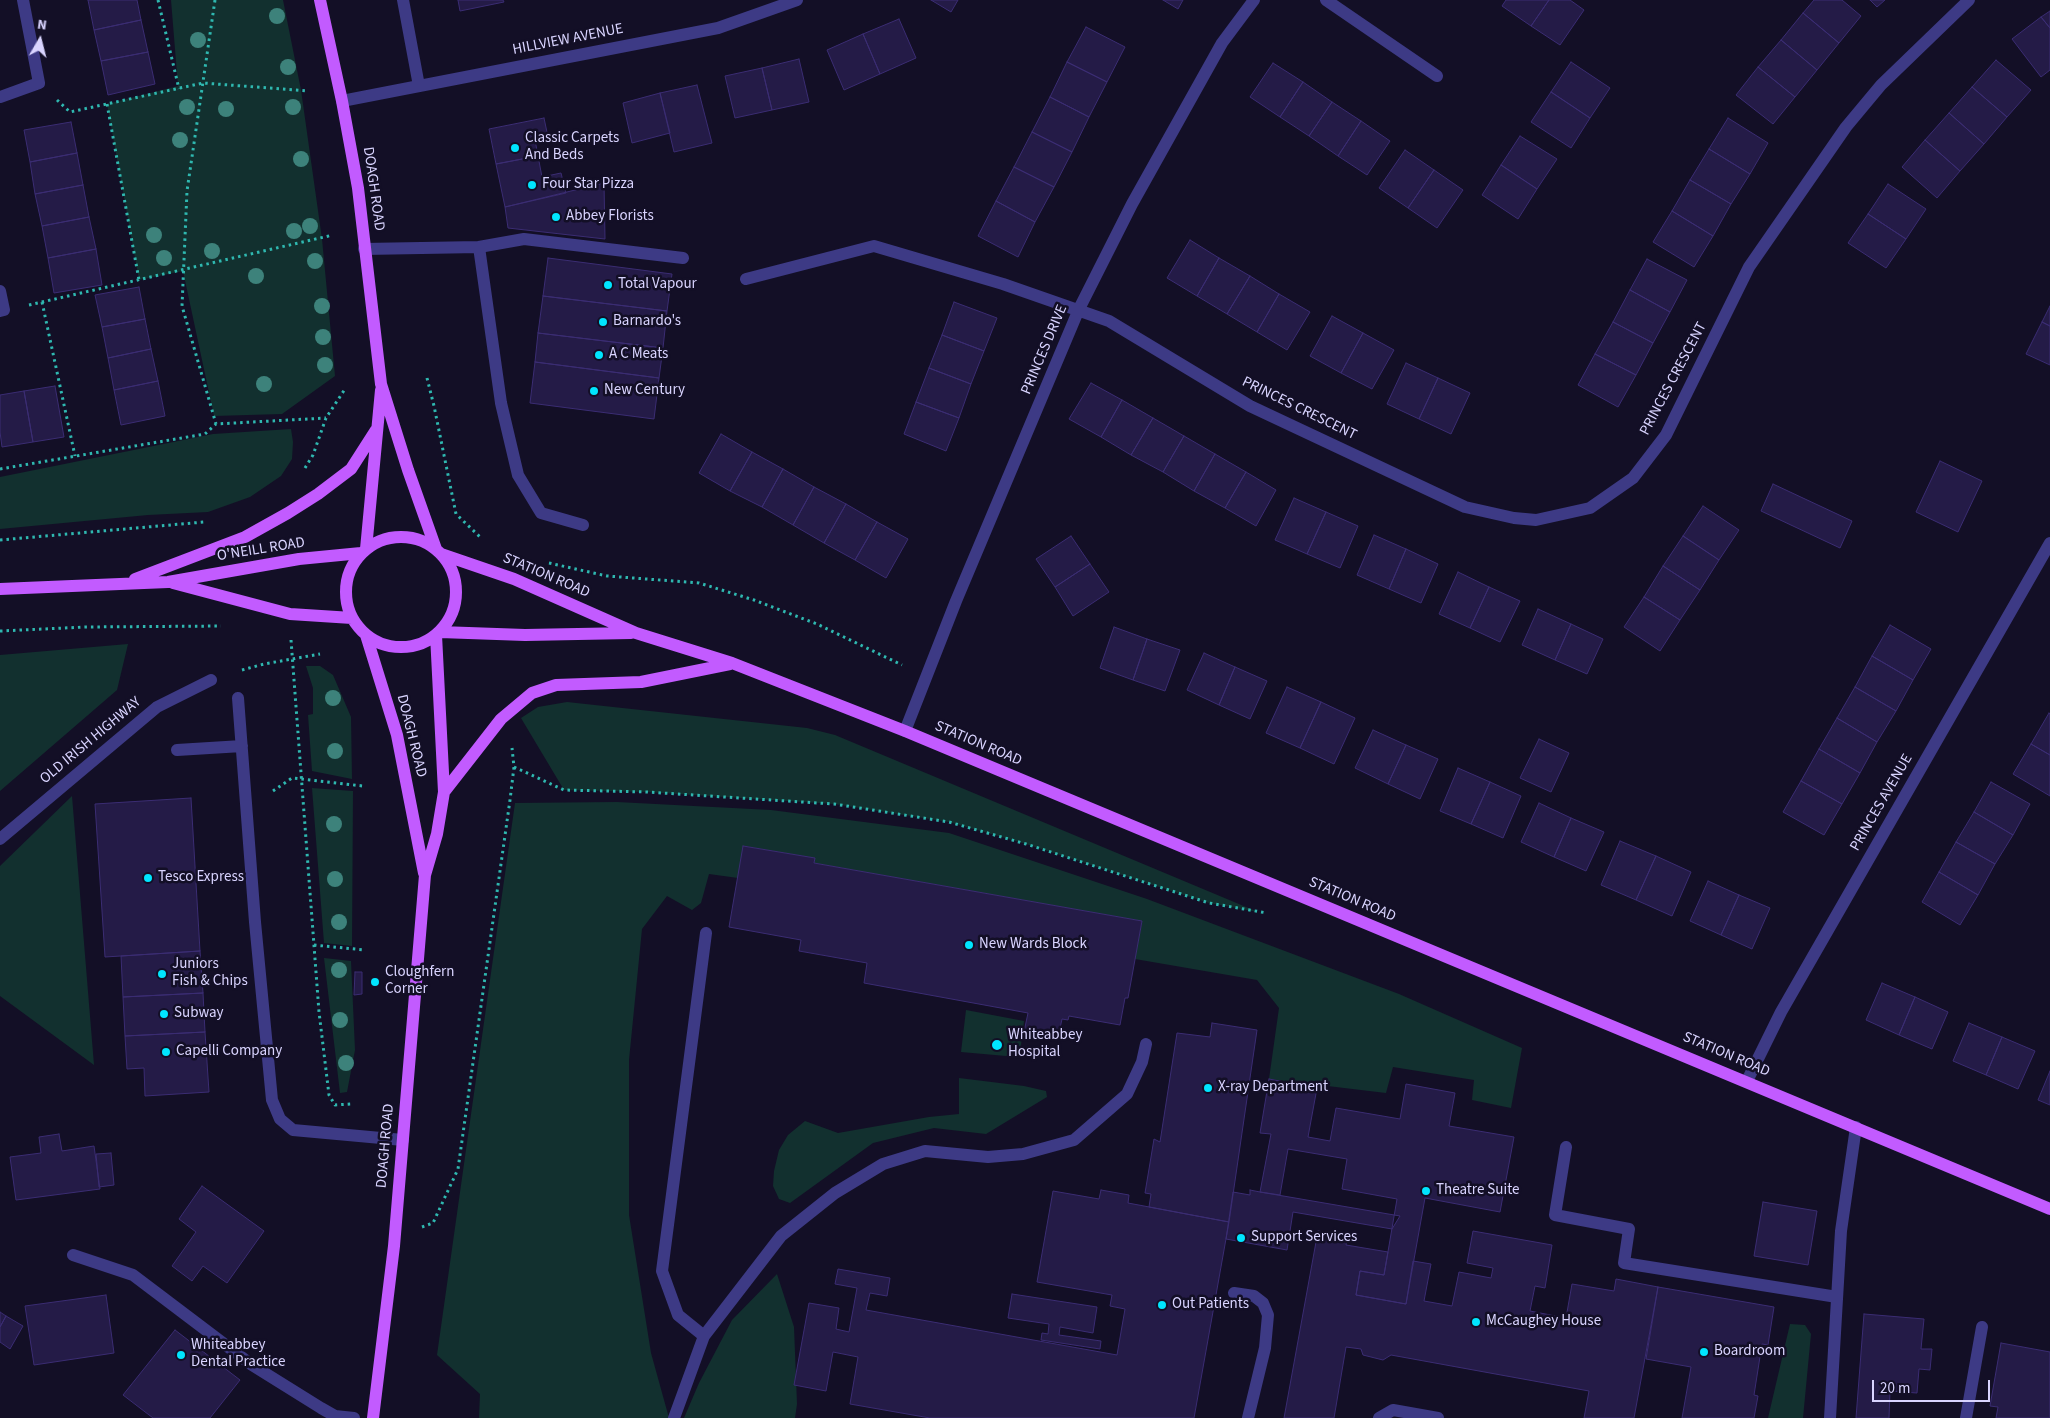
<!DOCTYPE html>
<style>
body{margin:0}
#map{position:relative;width:2050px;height:1418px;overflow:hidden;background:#130f26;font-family:"Source Sans 3",sans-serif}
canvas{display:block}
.north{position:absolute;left:15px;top:15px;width:50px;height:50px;-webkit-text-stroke:4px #130f26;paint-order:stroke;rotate:8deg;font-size:14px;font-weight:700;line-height:20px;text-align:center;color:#d9d4ff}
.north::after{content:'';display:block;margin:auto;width:18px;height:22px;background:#d9d4ff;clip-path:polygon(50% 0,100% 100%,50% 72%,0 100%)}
.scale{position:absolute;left:1872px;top:1380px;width:118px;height:22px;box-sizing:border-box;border:2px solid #d9d4ff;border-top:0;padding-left:6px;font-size:15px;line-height:18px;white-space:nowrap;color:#d9d4ff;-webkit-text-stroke:4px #130f26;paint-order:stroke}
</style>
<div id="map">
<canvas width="2050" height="1418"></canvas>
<div class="north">N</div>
<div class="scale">20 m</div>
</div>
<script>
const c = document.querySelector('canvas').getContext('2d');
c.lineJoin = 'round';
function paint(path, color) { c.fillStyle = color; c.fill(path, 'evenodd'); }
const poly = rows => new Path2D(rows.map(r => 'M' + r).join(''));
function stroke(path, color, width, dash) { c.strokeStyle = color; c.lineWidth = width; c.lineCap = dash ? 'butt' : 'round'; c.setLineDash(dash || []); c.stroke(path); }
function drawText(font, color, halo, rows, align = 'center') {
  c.font = font + ' "Source Sans 3",sans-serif'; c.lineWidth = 5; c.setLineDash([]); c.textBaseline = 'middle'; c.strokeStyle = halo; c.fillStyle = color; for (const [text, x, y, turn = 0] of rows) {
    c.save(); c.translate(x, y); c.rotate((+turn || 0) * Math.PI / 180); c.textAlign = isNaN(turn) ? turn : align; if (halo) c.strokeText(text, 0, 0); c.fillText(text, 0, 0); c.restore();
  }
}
const green = poly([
 [171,0,283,0,301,90,322,239,335,376,282,414,214,416,183,271,139,280,107,104,178,86],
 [291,429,293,442,292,459,281,476,250,497,208,512,148,515,0,529,0,477,213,434],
 [128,644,117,690,0,791,0,655],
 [306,666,320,666,333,675,351,717,352,779,312,771,308,715,313,714,313,688],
 [567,702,807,728,835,735,1258,912,1209,903,1026,844,949,822,834,804,647,792,564,790,521,718,538,707],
 [312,788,353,791,352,946,324,943],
 [72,796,94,1065,0,996,0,866],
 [617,802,771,810,949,833,1147,899,1399,994,1522,1048,1511,1108,1472,1100,1474,1080,1393,1067,1386,1093,1269,1079,1279,1008,1257,980,1135,959,1142,921,814,863,815,858,744,846,738,878,709,874,701,903,692,910,667,896,642,929,629,1060,629,1215,651,1353,669,1418,479,1418,480,1394,437,1355,515,803],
 [324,958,351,961,355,1050,347,1092,340,1093],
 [966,1010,1024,1021,1020,1053,1006,1056,961,1052],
 [959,1078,1024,1086,1046,1091,1047,1097,986,1134,934,1128,873,1143,790,1203,779,1199,773,1186,774,1171,779,1150,788,1135,805,1121,838,1133,929,1117,959,1114],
 [777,1274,794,1327,797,1404,795,1418,684,1418,699,1383,732,1320],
 [1790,1324,1805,1325,1811,1334,1803,1418,1768,1418]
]);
const building = poly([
 [88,0,137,0,141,20,94,30,88,0],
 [458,0,503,0,504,2,460,11,458,0],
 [931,0,958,0,951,12,931,0],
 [1163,0,1183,0,1178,9,1163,0],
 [1506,0,1549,0,1531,26,1502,6,1506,0],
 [1549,0,1570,0,1584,10,1560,45,1531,26,1549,0],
 [1814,0,1842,0,1861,16,1839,43,1803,13,1814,0],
 [1870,0,1885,0,1877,7,1870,0],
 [2050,11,2050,28,2041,17,2050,11],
 [1803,13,1839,43,1817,70,1781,40,1803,13],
 [2041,17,2050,28,2050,70,2041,77,2012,39,2041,17],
 [899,19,916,58,880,74,863,34,899,19],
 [141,20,148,52,101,61,94,30,141,20],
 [1086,27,1125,47,1107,82,1067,62,1086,27],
 [863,34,880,74,844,90,827,50,863,34],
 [1781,40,1817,70,1795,97,1758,67,1781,40],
 [148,52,155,84,108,95,101,61,148,52],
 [799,59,809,102,772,110,762,68,799,59],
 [1996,60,2031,90,2007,117,1972,87,1996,60],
 [1067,62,1107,82,1089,117,1050,97,1067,62],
 [1571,62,1610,88,1590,118,1551,92,1571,62],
 [1273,63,1303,82,1280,117,1250,97,1273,63],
 [1758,67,1795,97,1773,124,1736,95,1758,67],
 [762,68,772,110,735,118,725,76,762,68],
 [1303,82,1332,102,1309,136,1280,117,1303,82],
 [697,85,712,143,674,152,660,93,697,85],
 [1972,87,2007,117,1984,144,1949,113,1972,87],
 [1551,92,1590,118,1571,148,1531,122,1551,92],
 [660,93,670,133,632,143,623,103,660,93],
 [1050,97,1089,117,1072,152,1032,132,1050,97],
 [1332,102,1361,121,1338,156,1309,136,1332,102],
 [1949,113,1984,144,1960,171,1925,140,1949,113],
 [544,118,548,137,535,140,538,156,496,164,489,129,544,118],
 [1728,118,1768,143,1750,174,1709,149,1728,118],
 [1361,121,1390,141,1367,175,1338,156,1361,121],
 [71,122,77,153,30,162,24,130,71,122],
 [1032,132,1072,152,1054,187,1014,167,1032,132],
 [1520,136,1557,159,1537,189,1501,165,1520,136],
 [1925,140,1960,171,1937,198,1902,167,1925,140],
 [1709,149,1750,174,1731,204,1690,180,1709,149],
 [1405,150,1434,170,1408,208,1379,188,1405,150],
 [77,153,83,185,35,194,30,162,77,153],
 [538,156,542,177,561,173,566,193,505,207,496,164,538,156],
 [1501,165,1537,189,1518,219,1482,195,1501,165],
 [1014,167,1054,187,1035,222,996,201,1014,167],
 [1434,170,1463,190,1437,228,1408,208,1434,170],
 [1690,180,1731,204,1713,236,1672,211,1690,180],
 [604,183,605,239,508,228,505,207,604,183],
 [1888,184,1926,209,1906,239,1868,214,1888,184],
 [83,185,89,217,42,226,35,194,83,185],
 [996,201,1035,222,1018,257,978,236,996,201],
 [1672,211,1713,236,1694,267,1653,242,1672,211],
 [1868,214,1906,239,1886,268,1848,243,1868,214],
 [89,217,96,249,48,258,42,226,89,217],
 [1190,240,1219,258,1197,296,1167,278,1190,240],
 [96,249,102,285,54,293,48,258,96,249],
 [548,258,672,274,667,311,543,296,548,258],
 [1219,258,1250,276,1227,314,1197,296,1219,258],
 [1647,259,1687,280,1670,312,1630,290,1647,259],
 [1250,276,1279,294,1257,332,1227,314,1250,276],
 [139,287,145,319,102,327,95,295,139,287],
 [1630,290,1670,312,1653,343,1613,322,1630,290],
 [1279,294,1310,312,1287,350,1257,332,1279,294],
 [543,296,667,311,663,348,538,333,543,296],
 [954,302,997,318,984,351,942,335,954,302],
 [2050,306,2050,326,2042,322,2050,306],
 [1332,316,1363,333,1341,373,1310,356,1332,316],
 [145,319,151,349,108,358,102,327,145,319],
 [1613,322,1653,343,1636,375,1595,354,1613,322],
 [2042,322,2050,326,2050,365,2026,354,2042,322],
 [538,333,663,348,659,378,535,362,538,333],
 [1363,333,1394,350,1372,389,1341,373,1363,333],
 [942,335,984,351,971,384,929,368,942,335],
 [151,349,158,381,114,390,108,358,151,349],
 [1595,354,1636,375,1618,407,1578,385,1595,354],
 [535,362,659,378,654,419,530,403,535,362],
 [1406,363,1438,378,1419,419,1387,404,1406,363],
 [929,368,971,384,959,418,916,402,929,368],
 [1438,378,1470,393,1451,434,1419,419,1438,378],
 [158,381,165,416,121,425,114,390,158,381],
 [1091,383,1122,400,1101,437,1069,419,1091,383],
 [55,386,64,437,33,442,24,391,55,386],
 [24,391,33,442,2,447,0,432,0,395,24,391],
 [1122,400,1153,418,1131,455,1101,437,1122,400],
 [916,402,959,418,946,451,904,434,916,402],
 [1153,418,1184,436,1163,472,1131,455,1153,418],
 [721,434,752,452,730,491,699,473,721,434],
 [1184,436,1215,454,1194,491,1163,472,1184,436],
 [752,452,783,469,762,507,730,491,752,452],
 [1215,454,1246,472,1225,508,1194,491,1215,454],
 [1940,461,1982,481,1958,532,1916,512,1940,461],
 [783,469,814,487,793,525,762,507,783,469],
 [1246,472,1276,490,1256,526,1225,508,1246,472],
 [1773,484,1852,521,1840,548,1761,511,1773,484],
 [814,487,846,504,824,543,793,525,814,487],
 [1294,498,1326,512,1307,554,1275,540,1294,498],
 [846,504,877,522,855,560,824,543,846,504],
 [1703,506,1739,530,1719,560,1683,536,1703,506],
 [1326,512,1358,526,1340,568,1307,554,1326,512],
 [877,522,908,539,886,578,855,560,877,522],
 [1374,535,1406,549,1389,589,1357,575,1374,535],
 [1071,536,1090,564,1055,587,1036,559,1071,536],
 [1683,536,1719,560,1700,590,1663,566,1683,536],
 [1406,549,1438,564,1421,603,1389,589,1406,549],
 [1090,564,1109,592,1073,616,1055,587,1090,564],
 [1663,566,1700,590,1680,620,1644,597,1663,566],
 [1458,572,1489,587,1470,628,1439,614,1458,572],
 [1489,587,1520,601,1500,642,1470,628,1489,587],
 [1644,597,1680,620,1660,651,1624,627,1644,597],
 [1538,609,1571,624,1555,660,1522,645,1538,609],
 [1571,624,1603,639,1587,674,1555,660,1571,624],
 [1890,625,1931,649,1913,680,1872,656,1890,625],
 [1114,627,1147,639,1133,680,1100,668,1114,627],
 [1147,639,1180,650,1165,691,1133,680,1147,639],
 [1204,653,1235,667,1219,705,1187,690,1204,653],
 [1872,656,1913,680,1896,711,1855,687,1872,656],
 [1235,667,1267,681,1250,719,1219,705,1235,667],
 [1287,687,1321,702,1300,748,1266,733,1287,687],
 [1855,687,1896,711,1877,742,1837,718,1855,687],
 [1321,702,1355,718,1334,764,1300,748,1321,702],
 [2049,713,2050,714,2050,755,2031,744,2049,713],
 [1837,718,1877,742,1860,773,1819,749,1837,718],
 [1373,730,1406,745,1388,784,1355,768,1373,730],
 [1539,739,1569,753,1551,792,1520,778,1539,739],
 [2031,744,2050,755,2050,796,2013,774,2031,744],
 [1406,745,1438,759,1420,799,1388,784,1406,745],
 [1819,749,1860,773,1842,804,1801,781,1819,749],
 [1458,768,1490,782,1471,824,1440,811,1458,768],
 [1801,781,1842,804,1824,835,1783,812,1801,781],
 [1490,782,1521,796,1503,838,1471,824,1490,782],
 [1991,782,2030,804,2013,835,1974,812,1991,782],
 [191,798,200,951,105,957,95,804,191,798],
 [1539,803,1571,818,1554,857,1521,842,1539,803],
 [1974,812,2013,835,1995,864,1956,842,1974,812],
 [1571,818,1604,832,1586,871,1554,857,1571,818],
 [1620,841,1656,856,1636,900,1601,885,1620,841],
 [1956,842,1995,864,1978,895,1939,872,1956,842],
 [743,846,815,858,814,863,1142,921,1128,998,1125,998,1120,1025,1069,1016,1068,1020,1062,1019,1058,1038,1024,1032,1028,1013,864,983,867,963,799,951,801,940,729,927,743,846],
 [1656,856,1691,872,1672,916,1636,900,1656,856],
 [1939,872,1978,895,1960,925,1922,902,1939,872],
 [1708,881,1739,895,1721,935,1690,921,1708,881],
 [1739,895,1770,908,1752,949,1721,935,1739,895],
 [200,951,203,993,123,997,121,956,200,951],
 [355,972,362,972,362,994,354,995,355,972],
 [1882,983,1915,997,1899,1035,1866,1020,1882,983],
 [203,993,205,1032,125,1036,123,997,203,993],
 [1915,997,1948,1012,1932,1049,1899,1035,1915,997],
 [1212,1023,1257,1030,1229,1222,1149,1207,1151,1194,1145,1193,1154,1139,1160,1142,1177,1033,1210,1037,1212,1023],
 [1969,1023,2002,1037,1986,1075,1953,1061,1969,1023],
 [205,1032,209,1092,145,1096,144,1068,127,1069,125,1036,205,1032],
 [2002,1037,2035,1051,2018,1089,1986,1075,2002,1037],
 [2050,1071,2050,1105,2038,1100,2050,1071],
 [1269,1079,1317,1088,1308,1137,1330,1141,1336,1108,1400,1119,1406,1084,1455,1093,1449,1126,1514,1137,1500,1212,1425,1198,1406,1304,1356,1295,1360,1271,1384,1275,1397,1199,1342,1189,1347,1159,1288,1149,1280,1195,1260,1192,1271,1134,1260,1133,1269,1079],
 [59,1134,62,1151,94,1146,100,1189,16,1200,10,1157,41,1153,39,1137,59,1134],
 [111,1153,114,1185,99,1187,96,1154,111,1153],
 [202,1186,264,1231,227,1283,203,1266,192,1281,172,1266,196,1232,179,1219,202,1186],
 [1101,1190,1129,1195,1128,1203,1229,1222,1194,1418,930,1418,850,1404,858,1357,833,1352,826,1391,794,1385,809,1303,839,1308,836,1329,849,1332,857,1288,835,1284,838,1269,890,1278,887,1296,870,1293,866,1310,1117,1355,1125,1309,1110,1306,1112,1295,1037,1282,1053,1191,1099,1199,1101,1190],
 [1250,1190,1260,1192,1400,1216,1392,1229,1293,1212,1287,1250,1226,1239,1233,1192,1250,1195,1250,1190],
 [1763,1202,1817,1211,1808,1265,1754,1256,1763,1202],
 [1318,1231,1348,1236,1346,1245,1388,1252,1384,1275,1360,1271,1356,1295,1406,1304,1413,1261,1431,1264,1424,1301,1452,1306,1459,1272,1491,1278,1493,1268,1467,1263,1473,1231,1552,1245,1545,1288,1535,1286,1530,1311,1566,1318,1572,1284,1614,1291,1616,1279,1658,1287,1634,1418,1584,1418,1589,1391,1391,1355,1383,1360,1363,1355,1361,1349,1346,1347,1334,1418,1284,1418,1318,1231],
 [1658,1287,1774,1307,1768,1345,1762,1344,1754,1395,1758,1396,1754,1418,1682,1418,1691,1367,1646,1359,1658,1287],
 [1012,1294,1097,1307,1093,1333,1060,1327,1059,1335,1101,1341,1100,1349,1041,1340,1042,1333,1048,1334,1049,1324,1008,1318,1012,1294],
 [106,1295,114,1353,34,1365,25,1306,106,1295],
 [0,1312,6,1316,0,1327,0,1312],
 [1864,1314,1924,1319,1921,1349,1932,1349,1930,1370,1919,1369,1917,1393,1890,1391,1889,1418,1856,1418,1864,1314],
 [6,1316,23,1326,10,1349,0,1342,0,1327,6,1316],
 [175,1330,240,1380,210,1418,153,1418,123,1395,175,1330],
 [2001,1343,2050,1352,2050,1418,1996,1418,1998,1407,1990,1406,2001,1343]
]);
const path = poly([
 [158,0,179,89],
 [215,0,187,191,182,306,216,424],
 [57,100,70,112,203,83,308,91],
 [107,104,139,280],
 [42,302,75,456],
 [29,305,333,235],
 [427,378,434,406,456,514,480,537],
 [305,468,313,455,326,418,345,389],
 [0,469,205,434,216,424,326,418],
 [0,540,204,522],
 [549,563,607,576,699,583,754,600,817,624,902,665],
 [0,631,86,627,221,626],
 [291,640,319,1012,329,1095,335,1105,351,1104],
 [242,670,264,664,320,654],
 [514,767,564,790,647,792,834,804,949,822,1026,844,1209,903,1267,913],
 [273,791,292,778,363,786],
 [314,945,365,950],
 [422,1227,433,1223,458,1169,510,800,514,767,512,748]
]);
const minor = poly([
 [403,0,419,86],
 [1326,0,1437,76],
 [0,97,39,83,23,0],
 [342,101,718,28,797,0],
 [479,247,524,239,683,258],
 [364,249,479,247,501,403,518,475,541,513,583,525],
 [746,279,874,246,1003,284,1109,321,1250,406,1465,507,1514,518,1536,520,1590,508,1633,478,1666,435,1749,267,1846,127,1881,85,1969,0],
 [0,291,4,310,0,311],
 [238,698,255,922,272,1100,280,1119,293,1130,403,1140],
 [905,731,956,601,1079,309,1132,204,1222,43,1254,0],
 [177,750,242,746],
 [0,839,157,707,211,680],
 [1747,1081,1781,1012,2050,543],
 [1566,1147,1555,1215,1629,1229,1624,1263,1837,1297],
 [73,1255,133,1275,252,1365,321,1408,335,1416,354,1418],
 [1234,1293,1254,1296,1263,1303,1268,1315,1265,1348,1248,1418],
 [704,1336,678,1315,662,1271,706,933],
 [674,1418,704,1336,781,1236,835,1193,883,1164,925,1151,988,1157,1023,1154,1074,1140,1127,1094,1142,1062,1146,1044],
 [1379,1418,1393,1410,1438,1418],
 [1830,1418,1841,1231,1856,1127],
 [1966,1418,1982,1327]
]);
const major = poly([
 [320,0,342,101,358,188,381,384,408,470,436,549],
 '346 592a55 55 0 1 1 110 0a55 55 0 1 1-110 0Z',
 [366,549,381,390],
 [441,554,514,579,636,633,732,663,905,731,2050,1209],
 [135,579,245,537,288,513,318,494,351,469,376,430],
 [173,583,290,614,352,618],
 [0,589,168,582,299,559,361,553],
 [440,632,525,635,631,633],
 [366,635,397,735,424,873],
 [444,792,501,719,532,693,556,685,641,682,730,664],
 [373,1418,394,1246,425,875,437,834,444,792,436,635]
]);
const trees = [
 [277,16],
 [198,40],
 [288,67],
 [187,107],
 [293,107],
 [226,109],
 [180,140],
 [301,159],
 [310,226],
 [294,231],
 [154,235],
 [212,251],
 [164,258],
 [315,261],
 [256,276],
 [322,306],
 [323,337],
 [325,365],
 [264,384],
 [333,698],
 [335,751],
 [334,824],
 [335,879],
 [339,922],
 [339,970],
 [340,1020],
 [346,1063]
];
const markers = [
 [515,148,5,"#00e5ff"],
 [532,185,5,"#00e5ff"],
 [556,217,5,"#00e5ff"],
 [608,285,5,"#00e5ff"],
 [603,322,5,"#00e5ff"],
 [599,355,5,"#00e5ff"],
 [594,391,5,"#00e5ff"],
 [148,878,5,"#00e5ff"],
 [969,945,5,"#00e5ff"],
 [162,974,5,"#00e5ff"],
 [375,982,5,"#00e5ff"],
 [164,1014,5,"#00e5ff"],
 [997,1045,6,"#00e5ff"],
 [166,1052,5,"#00e5ff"],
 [1208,1088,5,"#00e5ff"],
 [1426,1191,5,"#00e5ff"],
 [1241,1238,5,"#00e5ff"],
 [1162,1305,5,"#00e5ff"],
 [1476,1322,5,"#00e5ff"],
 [1704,1352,5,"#00e5ff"],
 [181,1355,5,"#00e5ff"]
];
const streetNames = [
 ["HILLVIEW AVENUE",568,40,-11],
 ["DOAGH ROAD",373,189,82],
 ["PRINCES DRIVE",1045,350,-67],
 ["PRINCES CRESCENT",1674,379,-62],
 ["PRINCES CRESCENT",1299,409,26],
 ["O'NEILL ROAD",261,550,-9],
 ["STATION ROAD",546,576,23],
 ["DOAGH ROAD",411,736,76],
 ["OLD IRISH HIGHWAY",91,741,-40],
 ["STATION ROAD",978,744,23],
 ["PRINCES AVENUE",1882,803,-60],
 ["STATION ROAD",1352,900,23],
 ["STATION ROAD",1726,1055,23],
 ["DOAGH ROAD",386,1146,-85]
];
const poiNames = [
 ["Classic Carpets",525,139],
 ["And Beds",525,156],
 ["Four Star Pizza",542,185],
 ["Abbey Florists",566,217],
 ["Total Vapour",618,285],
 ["Barnardo's",613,322],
 ["A C Meats",609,355],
 ["New Century",604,391],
 ["Tesco Express",158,878],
 ["New Wards Block",979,945],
 ["Juniors",172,965],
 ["Fish & Chips",172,982],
 ["Cloughfern",385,973],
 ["Corner",385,990],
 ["Subway",174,1014],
 ["Whiteabbey",1008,1036],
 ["Hospital",1008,1053],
 ["Capelli Company",176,1052],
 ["X-ray Department",1218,1088],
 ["Theatre Suite",1436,1191],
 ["Support Services",1251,1238],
 ["Out Patients",1172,1305],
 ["McCaughey House",1486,1322],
 ["Whiteabbey",191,1346],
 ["Dental Practice",191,1363],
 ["Boardroom",1714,1352]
];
paint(green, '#12302f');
paint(building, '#241b47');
stroke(building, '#3b2d73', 1);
stroke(path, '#2fb8b0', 3, [2.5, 4]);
stroke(minor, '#3d3a85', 12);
stroke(major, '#c25bff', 12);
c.fillStyle = '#3d827b';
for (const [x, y] of trees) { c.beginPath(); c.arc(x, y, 8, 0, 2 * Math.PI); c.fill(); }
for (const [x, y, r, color] of markers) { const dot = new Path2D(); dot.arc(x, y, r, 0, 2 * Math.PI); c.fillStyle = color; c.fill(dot); stroke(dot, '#130f26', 2); }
drawText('15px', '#d9d4ff', '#130f26', streetNames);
drawText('15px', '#d9d4ff', '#130f26', poiNames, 'left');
</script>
